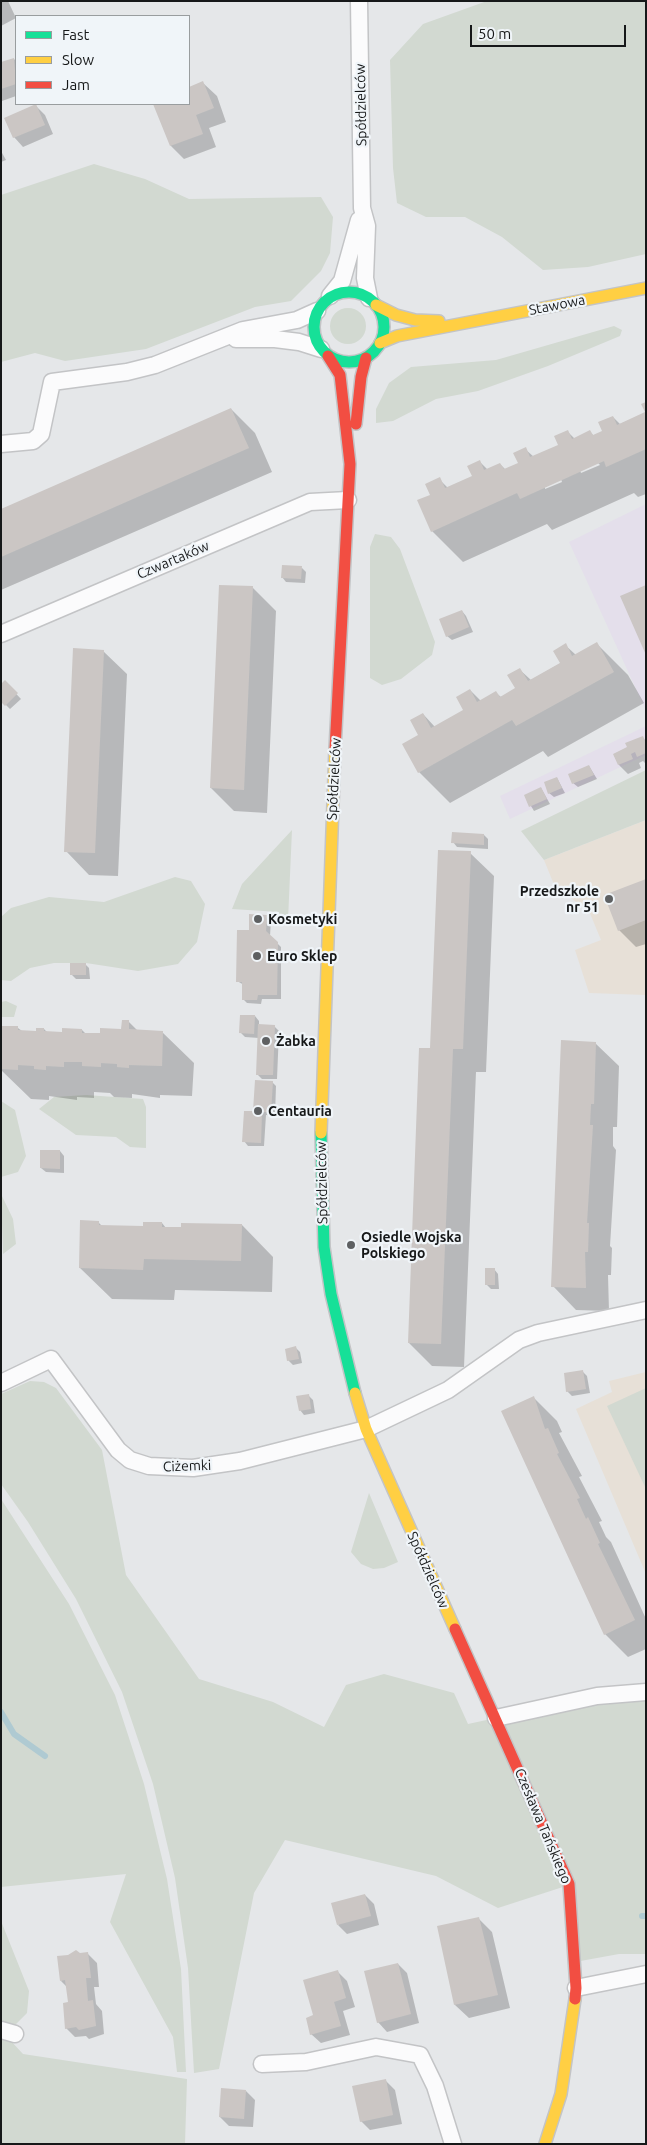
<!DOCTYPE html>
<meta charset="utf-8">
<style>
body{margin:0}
#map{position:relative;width:647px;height:2145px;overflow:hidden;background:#e5e7e9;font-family:Ubuntu,sans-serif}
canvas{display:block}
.frame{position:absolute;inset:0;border:2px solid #161819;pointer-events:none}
.legend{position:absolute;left:15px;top:15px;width:175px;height:90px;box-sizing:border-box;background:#f0f5f9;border:1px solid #999d9f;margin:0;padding:6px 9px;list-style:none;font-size:15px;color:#161819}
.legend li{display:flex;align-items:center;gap:10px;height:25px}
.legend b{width:25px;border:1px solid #999d9f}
.scale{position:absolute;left:470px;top:25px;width:156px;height:22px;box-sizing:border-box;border:2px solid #161819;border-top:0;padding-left:6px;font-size:15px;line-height:18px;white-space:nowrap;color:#161819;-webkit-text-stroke:4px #f0f5f9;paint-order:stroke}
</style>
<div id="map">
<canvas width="647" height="2145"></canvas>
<div class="frame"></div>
<ul class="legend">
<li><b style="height:6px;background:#16e098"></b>Fast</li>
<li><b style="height:6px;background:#ffcf43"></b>Slow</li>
<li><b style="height:6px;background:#f24e42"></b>Jam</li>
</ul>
<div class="scale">50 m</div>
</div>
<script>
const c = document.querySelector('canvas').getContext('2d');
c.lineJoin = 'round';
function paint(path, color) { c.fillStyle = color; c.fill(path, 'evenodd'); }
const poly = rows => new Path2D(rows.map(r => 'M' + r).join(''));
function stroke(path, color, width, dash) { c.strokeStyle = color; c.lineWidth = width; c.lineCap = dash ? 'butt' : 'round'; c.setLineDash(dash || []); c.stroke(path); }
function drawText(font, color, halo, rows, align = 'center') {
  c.font = font + ' Ubuntu,sans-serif'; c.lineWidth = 4.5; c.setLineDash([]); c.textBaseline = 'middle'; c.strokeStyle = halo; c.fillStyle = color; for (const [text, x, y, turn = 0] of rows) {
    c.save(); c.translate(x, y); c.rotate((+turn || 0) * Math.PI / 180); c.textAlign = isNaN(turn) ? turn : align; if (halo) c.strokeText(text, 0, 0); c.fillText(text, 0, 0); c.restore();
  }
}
const commercial = poly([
 [646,504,646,711,569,542],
 [646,726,646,755,510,819,500,796]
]);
const education = poly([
 [646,820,646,995,589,993,575,950,601,940,589,911,555,887,544,860],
 [646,1372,646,1574,576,1409,612,1392,609,1381]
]);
const green = poly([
 [487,1,646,1,646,254,588,267,543,270,502,237,465,217,426,217,397,203,393,168,390,60,423,24],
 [94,164,145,179,189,199,321,197,333,217,330,253,321,271,291,301,255,307,146,349,65,361,35,353,1,362,1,195],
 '330 326a18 18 0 1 1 36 0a18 18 0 1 1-36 0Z',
 [614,326,622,330,620,336,548,366,478,391,436,399,393,421,376,423,376,409,389,383,411,367,496,360],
 [375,534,391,537,400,549,435,642,432,655,401,679,382,685,370,678,370,547],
 [646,770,646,820,544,860,521,831],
 [292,830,288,920,280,919,279,912,232,909,242,884],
 [175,877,191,881,205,904,197,942,178,964,138,971,86,963,54,963,30,968,11,981,1,980,1,917,11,908,49,897,104,902],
 [6,1001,17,1006,14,1017,1,1017,1,1002],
 [86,1095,143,1099,146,1107,146,1148,130,1147,116,1137,76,1135,39,1109,54,1097],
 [1,1101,15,1110,26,1156,18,1172,1,1177],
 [1,1194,13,1219,16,1244,3,1254],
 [30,1381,44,1382,56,1388,102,1450,126,1575,199,1679,273,1702,324,1727,346,1685,384,1674,454,1693,468,1724,597,1696,646,1692,646,1954,619,1954,575,1962,569,1885,498,1908,436,1876,285,1840,254,1893,219,2069,194,2073,188,1968,175,1878,153,1784,122,1692,76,1599,28,1522,1,1484,1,1394],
 [646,1388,646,1489,607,1406],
 [369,1493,398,1562,384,1568,373,1569,361,1564,351,1552],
 [1,1499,69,1604,115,1695,144,1784,167,1879,181,1969,186,2072,177,2072,173,2037,110,1922,126,1874,1,1887],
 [1,1921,29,1991,27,2013,12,2028,1,2025],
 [1,2037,10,2040,23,2054,187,2079,185,2144,1,2144]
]);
const shadow = poly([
 [1,1,8,1,16,18,1,26],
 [14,59,16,61,16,96,2,101,1,64],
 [203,83,217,96,226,122,209,128,216,147,184,159,171,146,155,104,189,104,189,88],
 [36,106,45,115,53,134,23,147,14,137],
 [1,151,6,160,1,162],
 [231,409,255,433,272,472,1,590,1,510],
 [646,413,646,494,638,497,634,493,552,530,547,524,463,562,432,531,432,495,439,479,448,488,473,477,480,462,488,470,500,464,506,470,519,464,525,449,534,457,560,445,568,432,575,439,590,432,594,436,604,432,613,417,620,424],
 [598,463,600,465,581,473,580,470],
 [561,479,562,482,545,489,545,486],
 [302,568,306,572,305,583,286,582,282,577],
 [252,587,276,611,267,813,234,811,211,788],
 [462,611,466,616,473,632,452,640,447,636],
 [597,644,628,675,644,703,548,757,543,751,450,803,419,772,420,736,423,714,435,727,465,710,470,690,481,701,496,693,501,697,516,689,520,670,531,680,561,663,565,645,576,655],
 [103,651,127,674,118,876,89,875,66,851],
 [5,682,21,699,10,709,1,700],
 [642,737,646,741,646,764,643,761,639,763,641,768,628,774,619,765,614,755,629,748],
 [589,766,597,779,578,787,573,783],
 [557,778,565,793,554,797,549,793],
 [541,788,550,804,534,811,525,796],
 [484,835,488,839,488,849,457,847,453,842],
 [470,853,494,876,486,1072,476,1072,464,1367,432,1366,409,1343,431,1049],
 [646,880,646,944,636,947,619,930],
 [267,916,271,920,270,936,281,947,281,999,262,999,261,1004,247,1003,243,999,244,985,237,981],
 [85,964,89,968,90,979,76,979,72,975],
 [255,1016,259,1021,259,1026,274,1026,279,1031,277,1079,262,1079,257,1074,259,1038,245,1037,241,1033],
 [128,1021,138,1031,162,1032,194,1063,192,1096,160,1095,160,1098,132,1094,132,1098,114,1097,110,1093,94,1092,94,1098,77,1097,77,1100,49,1096,49,1100,31,1099,1,1070,1,1027,18,1028,22,1031,38,1032,44,1029,47,1032,64,1033,82,1030,86,1034,101,1035,122,1030],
 [595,1043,619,1066,617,1127,613,1127,613,1146,616,1150,610,1246,612,1248,611,1275,608,1275,609,1311,576,1310,553,1286],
 [272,1082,276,1086,275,1116,266,1115,264,1146,248,1146,244,1141,255,1112],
 [60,1151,64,1156,64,1173,46,1172,41,1168],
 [98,1222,102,1226,144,1227,162,1223,166,1228,242,1225,273,1257,272,1292,175,1290,174,1300,112,1299,80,1268],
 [494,1269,498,1274,499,1289,491,1289,487,1285],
 [295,1347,300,1352,302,1363,293,1365,288,1360],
 [583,1372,587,1376,590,1393,572,1396,567,1391],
 [308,1395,313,1400,315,1413,304,1415,300,1410],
 [533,1397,557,1421,562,1432,559,1433,582,1476,579,1477,602,1521,599,1522,606,1537,611,1542,646,1619,646,1649,628,1657,605,1634],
 [365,1895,374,1904,379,1925,347,1934,338,1925],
 [478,1918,492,1932,510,2008,469,2018,455,2005,439,1927],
 [87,1953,97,1963,99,1987,94,1987,96,2004,102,2011,104,2034,89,2039,86,2036,75,2037,66,2028,69,2003,67,1987,61,1981,79,1954],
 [398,1964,407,1973,419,2023,387,2032,378,2022],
 [338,1972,347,1981,355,2007,343,2011,350,2035,321,2043,311,2034,315,2016],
 [386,2081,395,2090,402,2124,370,2130,361,2121],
 [246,2091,255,2100,253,2127,229,2126,220,2117]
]);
const stream = poly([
 [1,1712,14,1734,45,1756],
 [642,1916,646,1916]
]);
const building = poly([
 [14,58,16,84,1,89,1,62],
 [203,81,214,108,196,115,203,134,170,146,153,104,189,104,189,87],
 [36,104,45,125,13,138,4,118],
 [646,402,646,449,606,467,604,461,520,499,517,493,431,532,417,500,430,495,425,484,440,477,445,488,472,476,467,466,480,460,484,470,500,463,504,469,518,463,513,453,526,447,530,457,558,445,554,436,568,430,572,439,590,430,593,435,602,431,598,422,613,416,617,425,645,412,641,404],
 [231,408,249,448,1,557,1,509],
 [282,565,302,566,301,579,281,578],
 [219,585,253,586,244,790,210,788],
 [646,585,646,655,620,596],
 [462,610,469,627,446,637,439,619],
 [597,642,614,672,516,726,512,720,418,773,402,744,418,735,410,720,423,713,431,728,463,710,456,697,470,689,477,702,496,691,500,697,515,688,507,675,520,668,528,681,560,663,553,651,566,643,572,656],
 [73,648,104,650,95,853,64,852],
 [5,680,18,693,5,706,1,702,1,684],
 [643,736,646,743,646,753,637,757,635,752,631,754,633,759,618,765,613,754,627,747,625,743],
 [589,765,594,775,572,784,568,774],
 [557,777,562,788,548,794,544,782],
 [541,787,547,799,529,807,524,795],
 [452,832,484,834,484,845,451,843],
 [438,850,471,851,463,1049,453,1049,441,1344,408,1343,419,1048,430,1048],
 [646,879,646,920,618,931,604,895],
 [249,914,267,915,266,931,278,942,277,995,258,995,257,1000,242,1000,242,982,236,982,237,930,249,930],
 [70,963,86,963,86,975,70,975],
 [240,1015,255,1015,254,1034,239,1033],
 [122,1020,129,1020,129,1029,163,1031,162,1066,129,1065,129,1068,117,1067,117,1064,101,1063,101,1067,82,1066,82,1062,64,1062,64,1067,46,1066,46,1070,34,1069,34,1066,18,1065,18,1070,1,1069,1,1026,18,1026,18,1030,36,1031,36,1028,44,1028,44,1031,62,1032,62,1028,82,1029,82,1033,100,1033,100,1028,121,1029],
 [258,1024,275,1025,273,1075,256,1075],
 [561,1040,596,1042,594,1104,591,1104,590,1125,593,1125,587,1223,589,1223,588,1252,585,1252,586,1288,551,1287],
 [255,1080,273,1081,271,1112,262,1112,261,1143,242,1142,244,1111,253,1111],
 [40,1150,60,1150,60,1169,40,1168],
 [80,1220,99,1221,99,1225,143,1226,143,1222,162,1222,162,1227,181,1227,181,1223,242,1224,241,1261,144,1259,143,1270,79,1268],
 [485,1268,495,1268,495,1285,485,1285],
 [296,1346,299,1359,287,1361,285,1349],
 [583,1370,586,1389,566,1392,564,1373],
 [309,1394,311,1409,299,1411,296,1396],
 [534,1396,545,1429,548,1428,559,1453,557,1454,580,1498,577,1499,586,1519,588,1517,600,1543,598,1544,635,1620,604,1635,501,1411],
 [365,1894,371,1916,337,1925,331,1903],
 [479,1917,498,1995,454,2005,437,1926],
 [76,1950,80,1953,88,1952,91,1978,86,1978,88,2001,93,2000,96,2026,79,2030,76,2027,65,2029,63,2003,68,2002,65,1980,60,1981,57,1956,68,1955],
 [398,1963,411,2014,377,2023,364,1971],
 [338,1970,346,1998,334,2002,341,2026,310,2035,306,2018,313,2015,303,1980],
 [386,2079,393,2115,360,2122,352,2086],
 [221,2088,246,2090,244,2119,219,2117]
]);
const street = poly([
 [359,1,362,208,367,226,365,278,369,298],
 [330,296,342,281,359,220],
 [236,339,275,339,299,342,321,349],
 [1,444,33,441,41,434,52,382,127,372,155,365,243,330,297,320,317,311],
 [1,634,310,502,348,500],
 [1,1383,51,1359,118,1450,130,1460,149,1466,193,1468,240,1461,366,1429,448,1390,519,1340,538,1333,646,1310],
 [496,1718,597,1696,646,1692],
 [576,1988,646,1974],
 [1,2030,15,2034],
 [262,2064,306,2062,376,2047,420,2055,435,2086,453,2144]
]);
const fast = poly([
 '314 327a35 35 0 1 1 70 0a35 35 0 1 1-70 0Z',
 [321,1133,324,1247,331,1294,355,1393]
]);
const slow = poly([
 [376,305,396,315,415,320,439,321],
 [380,343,397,336,646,288],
 [321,1133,335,749],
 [355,1393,366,1429,455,1629],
 [545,2144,561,2094,575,1999]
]);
const jam = poly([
 [328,356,340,375,350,464,335,749],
 [356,424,361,377,366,358],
 [455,1629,569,1884,576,1988,575,1999]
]);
const markers = [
 [609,899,5,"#5e6062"],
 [258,919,5,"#5e6062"],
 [257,956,5,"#5e6062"],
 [266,1041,5,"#5e6062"],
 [258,1111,5,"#5e6062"],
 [351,1245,5,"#5e6062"]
];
const streetNames = [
 ["Spółdzielców",361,105,-91],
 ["Stawowa",557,305,-11],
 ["Czwartaków",173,560,-23],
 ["Spółdzielców",334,779,-87],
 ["Spółdzielców",322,1183,-91],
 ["Ciżemki",187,1466,-2],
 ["Spółdzielców",428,1570,66],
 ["Czesława Tańskiego",543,1826,67]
];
const poiNames = [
 ["Przedszkole",599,891,"right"],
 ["nr 51",599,907,"right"],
 ["Kosmetyki",268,919],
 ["Euro Sklep",267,956],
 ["Żabka",276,1041],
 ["Centauria",268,1111],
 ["Osiedle Wojska",361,1237],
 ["Polskiego",361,1253]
];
paint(commercial, '#e4dfeb');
paint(education, '#e7e0d7');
paint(green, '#d2d9d1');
paint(shadow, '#0003');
stroke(stream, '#afcad2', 6);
paint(building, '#cbc6c4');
stroke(street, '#c3c4c6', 19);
stroke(fast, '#c3c4c6', 14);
stroke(slow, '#c3c4c6', 14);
stroke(jam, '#c3c4c6', 14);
stroke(street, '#fbfbfc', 16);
stroke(fast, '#16e098', 11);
stroke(slow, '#ffcf43', 11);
stroke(jam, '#f24e42', 11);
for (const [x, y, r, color] of markers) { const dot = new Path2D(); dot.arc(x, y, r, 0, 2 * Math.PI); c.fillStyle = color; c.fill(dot); stroke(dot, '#f0f5f9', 2); }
drawText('14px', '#161819', '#f0f5f9', streetNames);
drawText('bold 14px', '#161819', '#f0f5f9', poiNames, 'left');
</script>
